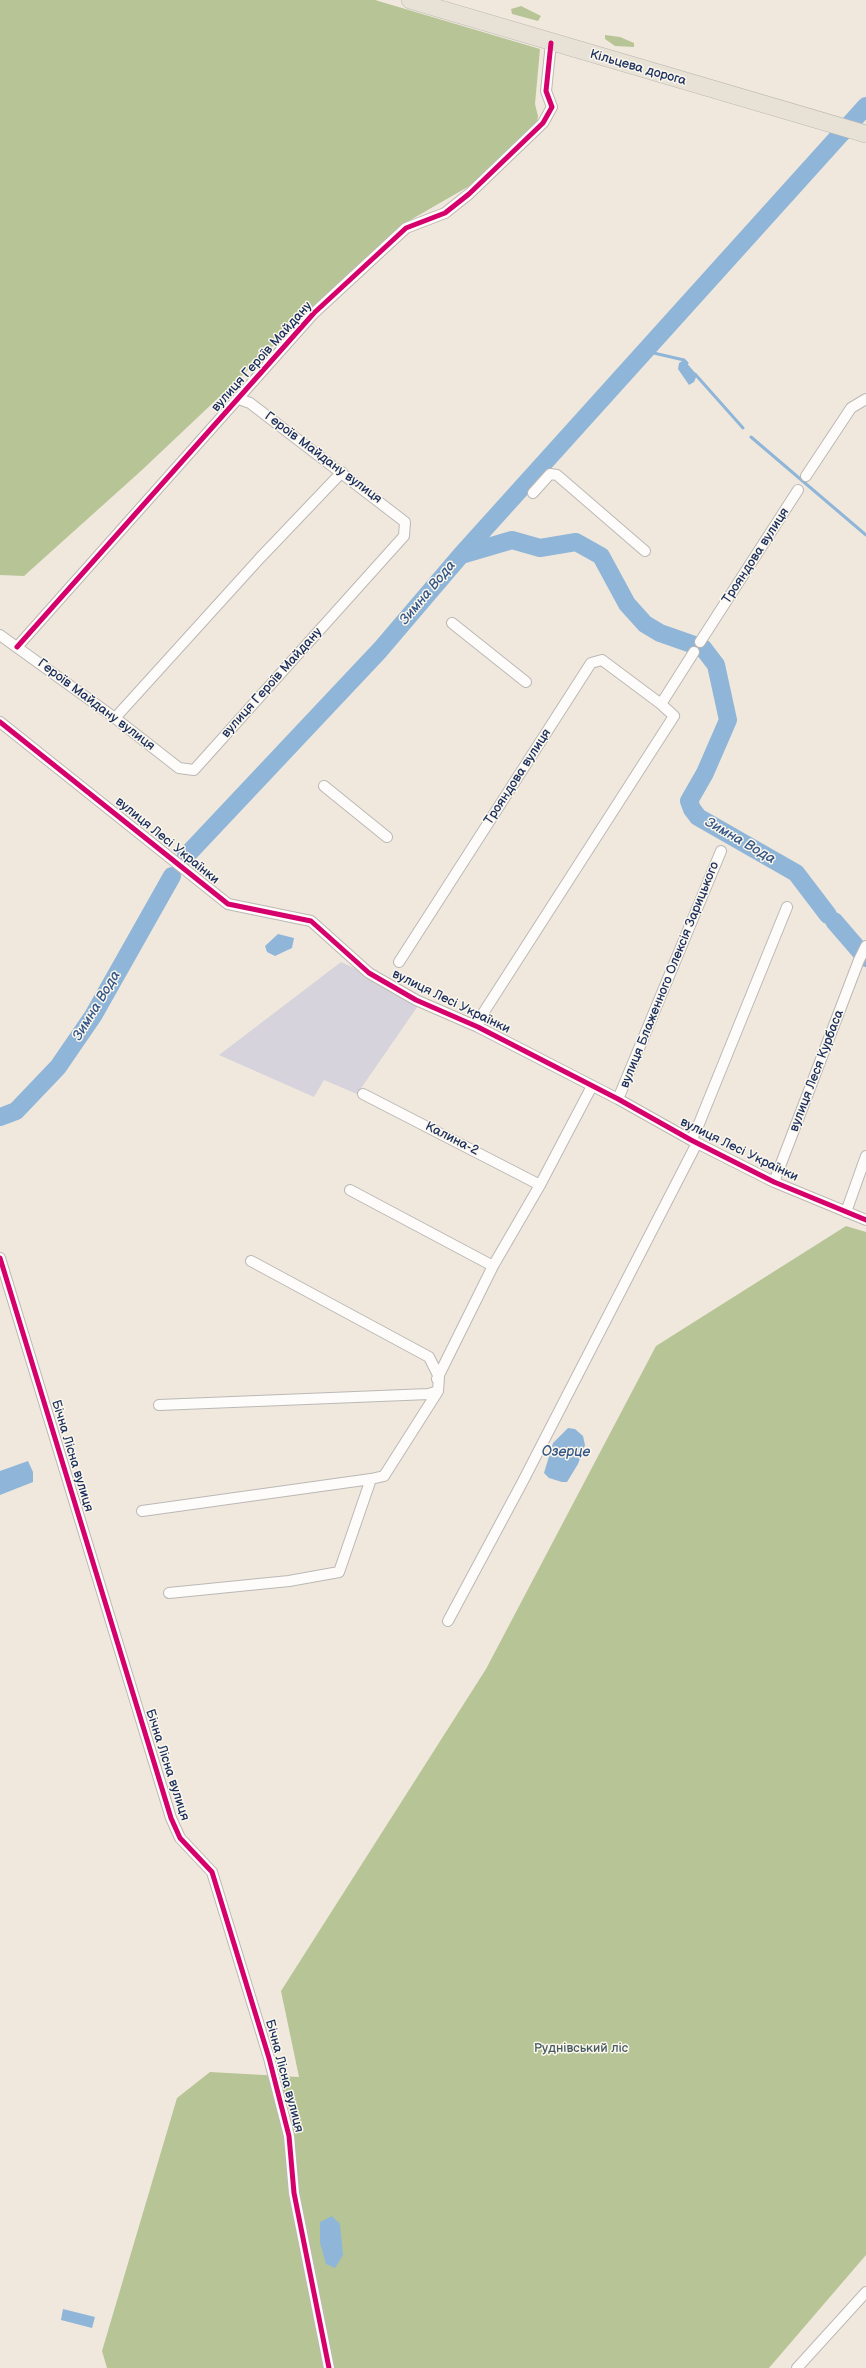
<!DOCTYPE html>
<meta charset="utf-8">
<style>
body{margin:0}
canvas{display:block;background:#f0e8dd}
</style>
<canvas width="866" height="2368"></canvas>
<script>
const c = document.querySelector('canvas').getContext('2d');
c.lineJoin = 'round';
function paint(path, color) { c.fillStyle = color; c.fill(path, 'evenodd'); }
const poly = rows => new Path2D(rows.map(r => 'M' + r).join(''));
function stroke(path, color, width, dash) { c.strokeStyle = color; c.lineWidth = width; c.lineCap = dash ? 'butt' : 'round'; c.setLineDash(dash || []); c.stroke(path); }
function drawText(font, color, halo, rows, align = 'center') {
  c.font = font + ' "Balsamiq Sans",sans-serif'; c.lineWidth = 3; c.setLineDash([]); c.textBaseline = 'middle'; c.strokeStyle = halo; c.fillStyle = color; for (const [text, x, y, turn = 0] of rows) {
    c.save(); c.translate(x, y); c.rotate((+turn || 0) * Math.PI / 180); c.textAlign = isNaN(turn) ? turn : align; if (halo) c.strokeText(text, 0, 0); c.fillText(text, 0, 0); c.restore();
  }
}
const industrial = poly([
 [341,962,382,981,420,1003,357,1094,324,1080,314,1097,219,1055]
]);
const forest = poly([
 [0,0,375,0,540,49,535,104,538,116,536,133,478,181,400,226,142,470,24,576,0,575],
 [521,6,541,16,538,21,512,14,511,9],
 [605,35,620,37,634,43,634,47,615,46,605,39],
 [846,1226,866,1232,866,2255,769,2368,107,2368,102,2351,177,2098,210,2072,299,2077,281,1991,486,1669,656,1346]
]);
const water = poly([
 [684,360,697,375,694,382,689,385,678,369,679,363],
 [278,934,294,938,292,948,275,956,267,952,265,946],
 [568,1428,575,1429,583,1436,585,1445,578,1464,567,1482,562,1482,549,1478,544,1473,553,1443],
 [28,1461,33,1472,33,1482,0,1495,0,1471],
 [332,2216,340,2224,343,2255,335,2268,326,2264,320,2243,320,2222],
 [63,2309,95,2317,92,2328,61,2320]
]);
const stream = poly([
 [645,351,684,360,687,363],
 [695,374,743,428],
 [751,437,866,535]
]);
const river = poly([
 [461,555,866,106],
 [186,856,380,650,461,555,512,540,540,548,576,542,601,556,627,604,645,624,660,633,703,648,716,665,728,720,705,773,689,801,692,809,698,817,796,873,828,915],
 [834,921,866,958],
 [0,1117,16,1111,58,1067,93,1016,172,876]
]);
const minor = poly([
 [806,476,851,408,866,399],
 [533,493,550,474,557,475,645,551],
 [452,623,526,682],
 [0,635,115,718,179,768,194,770,404,536,405,522,250,403,239,399],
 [700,642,798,490],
 [17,647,314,313,406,228,445,213,469,194,543,123,552,107,546,91,551,43],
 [661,704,694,652],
 [115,718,260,558,342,472],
 [0,722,228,904,311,921,369,973,416,1000,478,1027,618,1099,691,1140,774,1182,866,1220],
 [324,786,387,837],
 [399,962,591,663,602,660,661,704,674,716,480,1018,478,1027],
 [363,1094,540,1185],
 [618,1099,721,851],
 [691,1140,696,1131,787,907],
 [774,1182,859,960,866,946],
 [350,1190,493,1266],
 [846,1212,866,1156],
 [0,1258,171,1818,180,1838,212,1872,269,2058,289,2136,294,2193,329,2368],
 [437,1379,493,1266,540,1185,592,1086],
 [159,1405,429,1394,438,1391],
 [142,1511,371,1479],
 [169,1593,289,1581,339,1572,371,1479,384,1476,438,1391,439,1377,429,1357,251,1261],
 [448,1621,522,1483,697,1143],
 [797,2368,866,2292]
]);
const trunk = poly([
 [410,0,866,134]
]);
const cycleway = poly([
 [17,647,314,313,406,228,445,213,469,194,543,123,552,107,546,91,551,43],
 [0,722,228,904,311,921,369,973,416,1000,478,1027,618,1099,691,1140,774,1182,866,1220],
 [0,1258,171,1818,180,1838,212,1872,269,2058,289,2136,294,2193,329,2368]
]);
const streetNames = [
 ["Кільцева дорога",638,68,16],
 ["вулиця Героїв Майдану",262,357,-48],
 ["Героїв Майдану вулиця",323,458,37],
 ["Трояндова вулиця",756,556,-57],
 ["вулиця Героїв Майдану",272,683,-48],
 ["Героїв Майдану вулиця",96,705,37],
 ["Трояндова вулиця",518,777,-57],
 ["вулиця Лесі Українки",167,841,39],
 ["вулиця Блаженного Олексія Зарицького",670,975,-68],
 ["вулиця Лесі Українки",451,1002,26],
 ["вулиця Леся Курбаса",817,1071,-69],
 ["Калина-2",452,1139,27],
 ["вулиця Лесі Українки",739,1150,26],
 ["Бічна Лісна вулиця",72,1456,73],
 ["Бічна Лісна вулиця",167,1765,72],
 ["Бічна Лісна вулиця",284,2076,75]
];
const parkNames = [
 ["Руднівський ліс",581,2049]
];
const waterNames = [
 ["Зимна Вода",428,593,-50],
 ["Зимна Вода",740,841,30],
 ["Зимна Вода",97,1006,-59],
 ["Озерце",566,1452]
];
paint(industrial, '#d6d3dd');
paint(forest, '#b7c596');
paint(water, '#8fb6d8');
stroke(stream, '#8fb6d8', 3);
stroke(river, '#8fb6d8', 18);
stroke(minor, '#bbb8b5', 12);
stroke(trunk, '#bbb8b5', 18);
stroke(minor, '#fdfcfa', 10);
stroke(trunk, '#e8e2d6', 17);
stroke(cycleway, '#d6006c', 5);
drawText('13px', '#1b2f5e', '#fbf7ec', streetNames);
drawText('13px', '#465b61', '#fbf7ec', parkNames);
drawText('italic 14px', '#355788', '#fbf7ec', waterNames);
</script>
